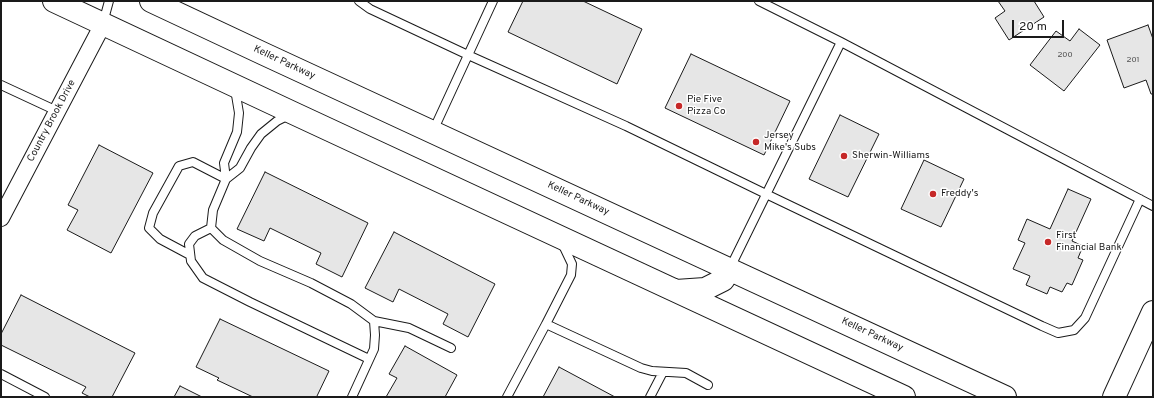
<!DOCTYPE html>
<style>
body{margin:0}
#map{position:relative;width:1154px;height:398px;overflow:hidden;background:#fff;font-family:Overpass,sans-serif}
canvas{display:block}
.frame{position:absolute;inset:0;border:2px solid #1a1a1a;pointer-events:none}
.scale{position:absolute;left:1012px;top:20px;width:52px;height:18px;box-sizing:border-box;border:2px solid #1a1a1a;border-top:0;padding-left:5px;font-size:12px;line-height:14px;white-space:nowrap;color:#1a1a1a;-webkit-text-stroke:3px #fff;paint-order:stroke}
</style>
<div id="map">
<canvas width="1154" height="398"></canvas>
<div class="frame"></div>
<div class="scale">20 m</div>
</div>
<script>
const c = document.querySelector('canvas').getContext('2d');
c.lineJoin = 'round';
function paint(path, color) { c.fillStyle = color; c.fill(path, 'evenodd'); }
const poly = rows => new Path2D(rows.map(r => 'M' + r).join(''));
function stroke(path, color, width, dash) { c.strokeStyle = color; c.lineWidth = width; c.lineCap = dash ? 'butt' : 'round'; c.setLineDash(dash || []); c.stroke(path); }
function drawText(font, color, halo, rows, align = 'center') {
  c.font = font + ' Overpass,sans-serif'; c.lineWidth = 3; c.setLineDash([]); c.textBaseline = 'middle'; c.strokeStyle = halo; c.fillStyle = color; for (const [text, x, y, turn = 0] of rows) {
    c.save(); c.translate(x, y); c.rotate((+turn || 0) * Math.PI / 180); c.textAlign = isNaN(turn) ? turn : align; if (halo) c.strokeText(text, 0, 0); c.fillText(text, 0, 0); c.restore();
  }
}
const building = poly([
 [523,1,583,1,642,29,617,84,508,32,523,1],
 [998,1,1034,1,1044,17,1009,40,995,18,1005,11,998,1],
 [1148,25,1153,39,1153,94,1151,94,1146,80,1124,88,1107,40,1148,25],
 [1079,29,1100,45,1064,91,1030,65,1056,31,1070,41,1079,29],
 [691,54,790,101,764,155,665,108,691,54],
 [840,115,879,134,848,197,809,179,840,115],
 [99,145,153,173,111,253,67,230,78,210,68,205,99,145],
 [924,160,964,179,941,227,901,209,924,160],
 [265,172,368,223,342,277,316,264,321,253,270,228,264,241,237,229,265,172],
 [1068,189,1091,199,1072,241,1083,246,1078,258,1083,260,1072,285,1067,283,1062,292,1050,287,1047,294,1026,285,1030,276,1013,269,1025,243,1018,240,1027,219,1050,229,1068,189],
 [394,232,495,284,468,337,443,324,448,314,399,289,393,302,365,288,394,232],
 [21,295,135,353,112,397,90,397,82,393,86,387,1,345,1,334,21,295],
 [220,319,329,371,317,396,318,397,253,397,217,380,219,378,196,367,220,319],
 [405,346,457,375,445,397,386,397,397,378,389,374,405,346],
 [559,367,615,397,543,397,559,367],
 [180,386,202,397,174,397,180,386]
]);
const service = poly([
 [359,1,370,9,468,55,626,126,766,194,1042,326,1058,333,1074,330,1085,318,1140,199],
 [759,1,841,42,1153,206],
 [103,23,109,1],
 [1,85,57,111],
 [235,89,239,113,237,132,224,163,226,179,240,168,251,148,261,134,277,121,289,115],
 [433,131,493,1],
 [211,228,195,236,189,244,191,261,203,278,250,302,369,359],
 [190,255,160,239,149,228,153,213,179,166,193,162,226,179,213,210,211,228,223,240,260,261,311,283,351,304,374,321,375,335,374,349,352,397],
 [730,268,841,42],
 [374,321,409,328,451,348],
 [546,324,571,275,572,264,562,243],
 [1,374,45,397],
 [507,397,546,324,641,368,652,371,686,373,708,385],
 [650,397,663,372]
]);
const minor = poly([
 [1,218,103,24]
]);
const secondary = poly([
 [1114,397,1153,312]
]);
const primary = poly([
 [54,1,293,113,904,397],
 [151,1,264,54,1005,397],
 [676,291,705,289,723,280,730,269]
]);
const markers = [
 [679,106,4,"#c62828"],
 [756,142,4,"#c62828"],
 [844,156,4,"#c62828"],
 [933,194,4,"#c62828"],
 [1048,242,4,"#c62828"]
];
const numberNames = [
 ["200",1065,55],
 ["201",1133,60]
];
const streetNames = [
 ["Keller Parkway",284,63,25],
 ["Country Brook Drive",52,121,-62],
 ["Keller Parkway",578,199,25],
 ["Keller Parkway",872,335,25]
];
const poiNames = [
 ["Pie Five",687,100],
 ["Pizza Co",687,112],
 ["Jersey",764,136],
 ["Mike's Subs",764,148],
 ["Sherwin-Williams",852,156],
 ["Freddy's",941,194],
 ["First",1056,236],
 ["Financial Bank",1056,248]
];
paint(building, '#e6e6e6');
stroke(building, '#1a1a1a', 1);
stroke(service, '#1a1a1a', 10);
stroke(minor, '#1a1a1a', 18);
stroke(secondary, '#1a1a1a', 24);
stroke(primary, '#1a1a1a', 24);
stroke(service, '#fff', 8);
stroke(minor, '#fff', 16);
stroke(secondary, '#fff', 22);
stroke(primary, '#fff', 22);
for (const [x, y, r, color] of markers) { const dot = new Path2D(); dot.arc(x, y, r, 0, 2 * Math.PI); c.fillStyle = color; c.fill(dot); stroke(dot, '#fff', 1.5); }
drawText('8px', '#4d4d4d', null, numberNames);
drawText('10px', '#1a1a1a', '#fff', streetNames);
drawText('10px', '#1a1a1a', '#fff', poiNames, 'left');
</script>
